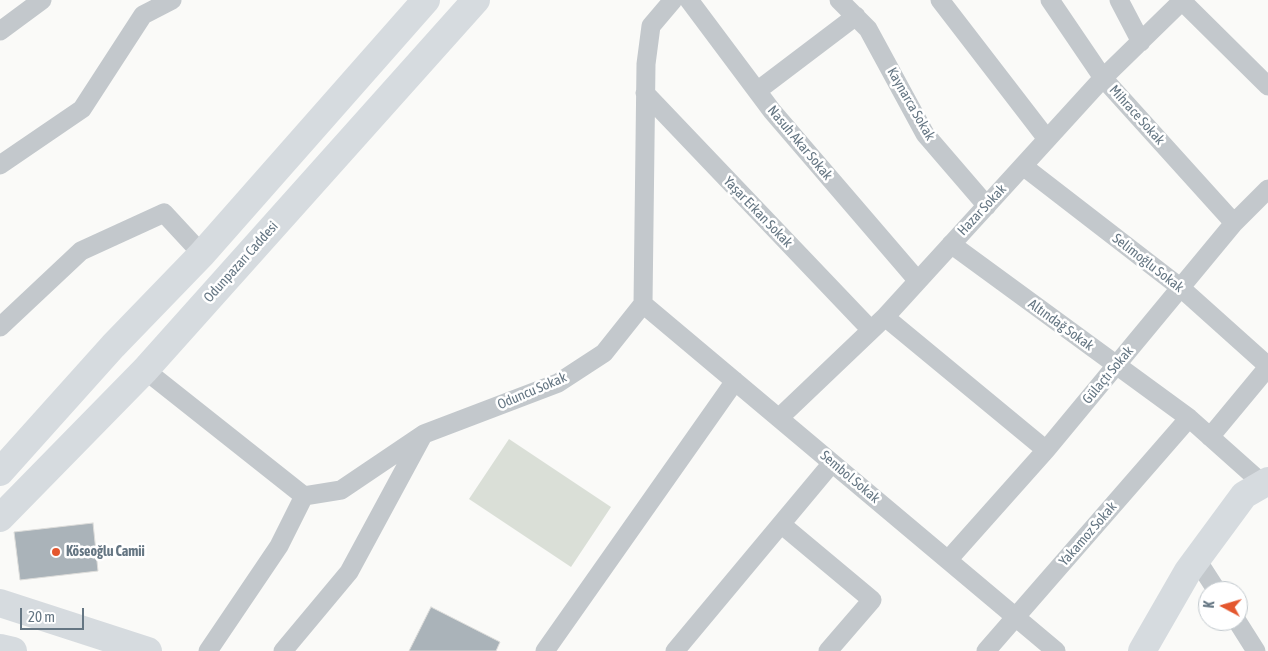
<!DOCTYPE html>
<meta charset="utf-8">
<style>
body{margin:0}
#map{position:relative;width:1268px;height:651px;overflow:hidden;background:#fafaf8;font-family:"Asap Condensed",sans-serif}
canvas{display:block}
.north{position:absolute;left:1198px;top:581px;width:50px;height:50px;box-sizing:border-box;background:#fff;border:1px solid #c1c8cd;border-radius:50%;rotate:276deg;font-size:14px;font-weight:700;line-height:20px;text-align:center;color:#657683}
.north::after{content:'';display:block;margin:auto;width:18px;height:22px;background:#e4572e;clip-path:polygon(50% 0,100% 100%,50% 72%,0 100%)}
.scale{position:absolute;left:20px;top:608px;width:64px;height:22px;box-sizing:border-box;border:2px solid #657683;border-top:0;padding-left:6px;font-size:15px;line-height:18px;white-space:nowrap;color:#657683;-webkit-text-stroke:4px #fff;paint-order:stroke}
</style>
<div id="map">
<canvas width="1268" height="651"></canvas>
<div class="north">K</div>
<div class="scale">20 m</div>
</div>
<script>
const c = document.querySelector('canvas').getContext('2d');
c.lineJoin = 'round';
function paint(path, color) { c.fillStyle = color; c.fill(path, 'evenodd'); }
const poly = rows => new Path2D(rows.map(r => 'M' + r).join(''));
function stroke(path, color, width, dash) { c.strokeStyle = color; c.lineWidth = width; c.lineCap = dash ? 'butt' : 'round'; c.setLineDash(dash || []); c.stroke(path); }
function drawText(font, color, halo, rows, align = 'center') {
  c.font = font + ' "Asap Condensed",sans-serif'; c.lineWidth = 5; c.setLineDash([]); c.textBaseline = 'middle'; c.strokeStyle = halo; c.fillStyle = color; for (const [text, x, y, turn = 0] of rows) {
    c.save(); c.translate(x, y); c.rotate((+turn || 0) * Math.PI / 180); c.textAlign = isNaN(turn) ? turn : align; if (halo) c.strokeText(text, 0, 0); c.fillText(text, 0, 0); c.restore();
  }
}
const green = poly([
 [509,439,611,507,571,567,469,499]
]);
const building = poly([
 [93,523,98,571,20,580,14,532,93,523],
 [431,607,500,642,496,651,409,651,431,607]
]);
const street = poly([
 [689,0,772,111,918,281],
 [839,0,868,29,925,134,987,206],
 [940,0,1047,139],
 [1050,0,1103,78,1234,223],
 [1119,0,1141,42],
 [1182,1,1268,86],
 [0,31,42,0],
 [757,91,856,16],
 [645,93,871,330],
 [0,165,82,109,143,15,172,0],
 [1023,166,1181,288,1268,366],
 [951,244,1189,418,1263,484],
 [643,304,1056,651],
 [885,317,1046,450],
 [0,327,81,251,164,213,202,254],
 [145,370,304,496,341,490,424,434,558,383,604,353,643,304,646,64,651,26,673,0],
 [779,418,885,317,1103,78,1183,0],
 [1210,437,1268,367],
 [781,524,872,600,828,651],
 [948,560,1046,450,1234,223,1268,189],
 [1197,560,1217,591],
 [1237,621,1256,651],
 [208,651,279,546,304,496],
 [283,651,349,572,422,437],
 [545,651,735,381],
 [675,651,832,463],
 [986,651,1189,418]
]);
const secondary = poly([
 [0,603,148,651],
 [0,648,13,651],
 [1142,651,1188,571,1244,495,1268,481]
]);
const primary = poly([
 [0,472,113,346,202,254,426,0],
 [0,518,145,370,476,0]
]);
const markers = [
 [56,552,5,"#e4572e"]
];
const streetNames = [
 ["Kaynarca Sokak",911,104,60],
 ["Mihrace Sokak",1137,115,48],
 ["Nasuh Akar Sokak",800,143,50],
 ["Hazar Sokak",982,210,-47],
 ["Yaşar Erkan Sokak",758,212,46],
 ["Odunpazarı Caddesi",241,262,-48],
 ["Selimoğlu Sokak",1148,263,38],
 ["Altındağ Sokak",1061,325,36],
 ["Gülaçtı Sokak",1108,375,-50],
 ["Oduncu Sokak",532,391,-23],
 ["Sembol Sokak",850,477,40],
 ["Yakamoz Sokak",1088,534,-49]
];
const poiNames = [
 ["Köseoğlu Camii",66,552]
];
paint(green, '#dadfd7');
paint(building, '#aab3b9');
stroke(building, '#dcdcda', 1);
stroke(street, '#c3c8cc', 19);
stroke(secondary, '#d6dbdf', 28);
stroke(primary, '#d6dbdf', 28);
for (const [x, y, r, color] of markers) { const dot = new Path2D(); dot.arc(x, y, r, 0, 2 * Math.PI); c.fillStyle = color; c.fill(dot); stroke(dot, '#fff', 2); }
drawText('14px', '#657683', '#fff', streetNames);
drawText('bold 14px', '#657683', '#fff', poiNames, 'left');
</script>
